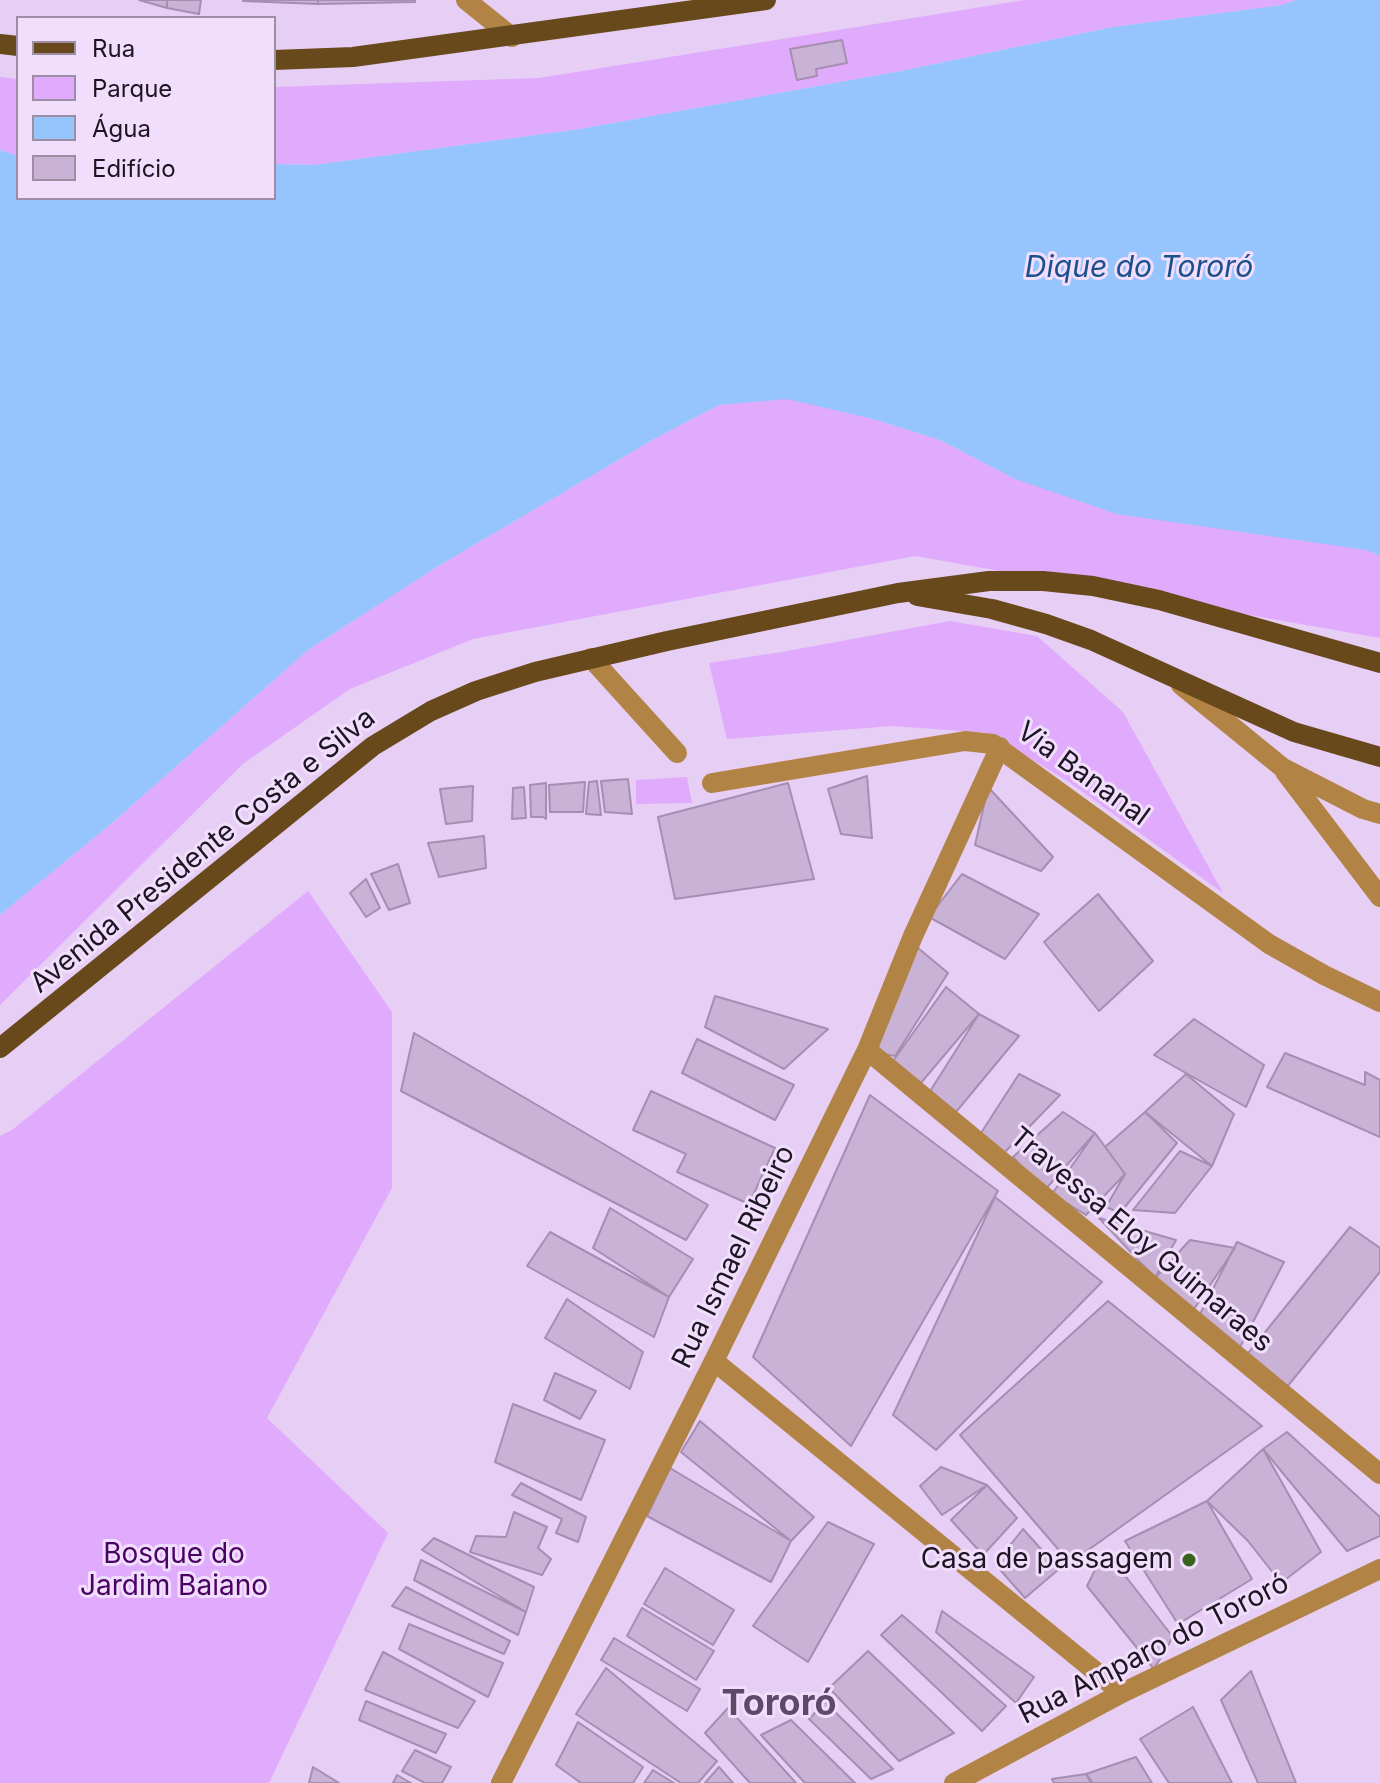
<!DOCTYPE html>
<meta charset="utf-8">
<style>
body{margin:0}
#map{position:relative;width:1380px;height:1783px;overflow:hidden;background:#e7cef4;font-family:Inter,sans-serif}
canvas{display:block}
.legend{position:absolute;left:16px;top:16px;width:260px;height:184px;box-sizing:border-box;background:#f1ddfc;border:2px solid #9d8da5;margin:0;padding:10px 14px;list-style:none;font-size:24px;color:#1e1523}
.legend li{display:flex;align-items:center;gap:16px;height:40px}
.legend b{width:40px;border:2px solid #9d8da5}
</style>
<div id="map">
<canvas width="1380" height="1783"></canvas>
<ul class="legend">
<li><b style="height:10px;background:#68491b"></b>Rua</li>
<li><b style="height:22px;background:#e0aafd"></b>Parque</li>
<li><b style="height:22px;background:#96c5fe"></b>Água</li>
<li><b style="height:22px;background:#cab2d7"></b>Edifício</li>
</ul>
</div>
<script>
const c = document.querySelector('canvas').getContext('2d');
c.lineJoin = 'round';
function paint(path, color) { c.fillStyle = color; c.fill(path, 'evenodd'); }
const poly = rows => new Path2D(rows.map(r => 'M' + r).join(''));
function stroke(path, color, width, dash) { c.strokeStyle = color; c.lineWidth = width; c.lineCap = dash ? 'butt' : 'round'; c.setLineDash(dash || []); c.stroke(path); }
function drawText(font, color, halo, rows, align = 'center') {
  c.font = font + ' Inter,sans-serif'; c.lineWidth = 6; c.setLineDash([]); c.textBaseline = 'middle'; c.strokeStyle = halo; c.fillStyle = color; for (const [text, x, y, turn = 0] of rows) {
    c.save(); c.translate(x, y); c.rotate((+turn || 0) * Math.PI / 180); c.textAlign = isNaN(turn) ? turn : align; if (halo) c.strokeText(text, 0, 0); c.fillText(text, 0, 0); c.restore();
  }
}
const green = poly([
 [1025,0,1296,0,1282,5,1113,27,901,71,580,129,314,165,274,164,274,87,539,78],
 [0,77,18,79,18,156,0,150],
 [787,398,873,419,940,440,1015,479,1366,550,1380,556,1380,638,915,556,473,639,350,689,244,763,0,1005,0,915,112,823,308,650,440,565,654,439,719,405],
 [950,621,1037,636,1123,712,1223,893,1069,782,988,733,892,726,727,739,709,663,782,652],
 [687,777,692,803,636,804,636,780],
 [308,891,392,1012,392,1188,267,1418,388,1533,269,1783,0,1783,0,1136,12,1130]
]);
const water = poly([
 [1296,0,1380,0,1380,556,1366,550,1117,514,1015,479,940,440,873,419,787,399,719,405,654,439,440,565,308,650,112,823,0,915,0,150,18,156,18,198,274,198,274,164,314,165,580,129,901,71,1113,27,1282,5]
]);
const building = poly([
 [139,0,167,0,167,8,139,0],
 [167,0,201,0,199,14,167,8,167,0],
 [318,0,415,0,415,2,318,4,318,0],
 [318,0,318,4,243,1,243,0,318,0],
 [842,40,847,63,816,69,817,76,797,80,790,49,842,40],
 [867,776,872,838,841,834,828,789,867,776],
 [628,779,632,814,605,812,601,781,628,779],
 [597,781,601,815,586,814,589,782,597,781],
 [585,782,583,812,550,812,549,785,585,782],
 [546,783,546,819,543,817,531,817,530,785,546,783],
 [788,783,814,879,675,899,658,817,788,783],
 [473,786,472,821,446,824,440,789,473,786],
 [524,787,526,818,512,819,513,788,524,787],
 [988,787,1053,857,1041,871,975,845,988,787],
 [484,836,486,868,439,877,428,843,484,836],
 [398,864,410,903,389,910,371,874,398,864],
 [962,874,1039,914,1005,959,929,917,962,874],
 [366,879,380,908,366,917,350,893,366,879],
 [1098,894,1153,961,1099,1011,1044,942,1098,894],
 [912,943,948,973,895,1056,872,1052,912,943],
 [946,987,979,1014,920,1084,888,1068,946,987],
 [715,996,828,1029,784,1069,705,1027,715,996],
 [979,1014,1019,1036,951,1118,927,1096,979,1014],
 [1194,1019,1264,1065,1246,1107,1154,1055,1194,1019],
 [414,1033,708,1205,686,1240,401,1091,414,1033],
 [697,1039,794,1085,775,1120,682,1073,697,1039],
 [1285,1053,1365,1085,1365,1072,1380,1080,1380,1137,1267,1087,1285,1053],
 [1019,1074,1060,1095,1001,1156,981,1133,1019,1074],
 [1186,1074,1234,1114,1212,1166,1145,1112,1186,1074],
 [651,1091,775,1148,749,1204,677,1172,686,1154,633,1130,651,1091],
 [870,1095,998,1191,851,1446,753,1357,870,1095],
 [1063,1112,1095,1133,1044,1191,1013,1157,1063,1112],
 [1145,1112,1177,1143,1120,1213,1106,1207,1125,1174,1105,1147,1145,1112],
 [1095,1133,1125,1174,1086,1215,1052,1194,1095,1133],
 [1180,1151,1212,1166,1175,1213,1133,1210,1180,1151],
 [995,1197,1102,1282,936,1450,893,1415,995,1197],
 [610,1208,693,1259,669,1297,593,1248,610,1208],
 [1099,1218,1176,1240,1155,1278,1099,1218],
 [1350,1227,1380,1248,1380,1272,1287,1387,1245,1357,1350,1227],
 [550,1232,669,1297,654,1337,527,1266,550,1232],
 [1190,1240,1235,1248,1192,1312,1155,1278,1190,1240],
 [1237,1242,1284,1262,1238,1351,1198,1318,1237,1242],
 [567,1299,643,1352,630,1389,545,1338,567,1299],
 [1108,1301,1262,1426,1070,1563,960,1435,1108,1301],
 [555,1373,596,1391,580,1419,544,1400,555,1373],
 [513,1404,605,1440,581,1500,495,1462,513,1404],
 [700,1421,814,1517,791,1541,681,1452,700,1421],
 [1287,1432,1380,1517,1380,1536,1347,1551,1263,1449,1287,1432],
 [1263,1449,1321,1552,1281,1583,1248,1541,1207,1501,1263,1449],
 [941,1467,987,1485,942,1515,920,1486,941,1467],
 [670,1468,791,1541,771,1582,647,1516,670,1468],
 [521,1483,586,1517,578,1542,556,1533,562,1519,512,1495,521,1483],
 [987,1485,1017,1518,983,1555,951,1520,987,1485],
 [1207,1501,1252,1579,1178,1624,1125,1541,1207,1501],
 [514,1512,547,1527,538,1548,551,1559,542,1575,470,1552,476,1536,506,1537,514,1512],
 [828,1522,874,1544,808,1662,753,1626,828,1522],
 [1023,1529,1059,1569,1025,1598,995,1564,1023,1529],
 [434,1538,534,1587,526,1612,422,1550,434,1538],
 [1105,1550,1173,1637,1154,1669,1087,1586,1105,1550],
 [421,1560,526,1612,518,1635,414,1580,421,1560],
 [665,1568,734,1610,713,1645,644,1604,665,1568],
 [406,1587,510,1641,504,1654,392,1606,406,1587],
 [642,1608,714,1651,696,1680,627,1636,642,1608],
 [942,1611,1034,1677,1016,1703,936,1632,942,1611],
 [902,1615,1006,1706,982,1731,881,1635,902,1615],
 [409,1624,503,1663,488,1697,399,1649,409,1624],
 [614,1638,700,1689,687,1711,601,1660,614,1638],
 [868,1651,954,1733,899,1761,829,1688,868,1651],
 [383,1652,475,1701,458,1728,365,1690,383,1652],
 [606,1668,717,1761,698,1783,681,1783,576,1714,606,1668],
 [1251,1671,1296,1783,1258,1783,1221,1700,1251,1671],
 [366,1701,446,1734,436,1753,359,1720,366,1701],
 [825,1702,893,1769,871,1779,809,1719,825,1702],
 [1193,1707,1232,1783,1169,1783,1140,1739,1193,1707],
 [728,1708,796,1783,750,1783,705,1733,728,1708],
 [791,1720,855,1783,805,1783,761,1735,791,1720],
 [578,1722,643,1767,633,1783,581,1783,556,1765,578,1722],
 [415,1750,451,1767,442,1783,425,1783,402,1771,415,1750],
 [1136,1757,1152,1783,1093,1783,1086,1774,1136,1757],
 [313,1767,339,1783,309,1783,313,1767],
 [719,1767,733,1783,705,1783,719,1767],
 [653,1770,674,1783,644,1783,653,1770],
 [1086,1774,1091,1783,1054,1783,1052,1779,1086,1774],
 [397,1775,411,1783,393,1783,397,1775]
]);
const service = poly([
 [591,658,677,753],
 [1181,685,1283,768,1363,809,1380,814],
 [1285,772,1380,897]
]);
const minor = poly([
 [466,0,512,37],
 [712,783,965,741,993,744,1269,944,1324,975,1380,1002],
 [867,1050,1380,1474],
 [714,1361,1122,1693],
 [501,1783,714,1361,867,1050,913,936,1000,747],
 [954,1783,1122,1693,1380,1569]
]);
const primary = poly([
 [0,44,18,46],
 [274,60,353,57,766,0],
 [917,596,992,609,1046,624,1091,640,1294,732,1380,757],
 [0,1048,373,746,431,711,476,691,535,672,667,641,898,593,989,581,1043,581,1093,586,1159,600,1380,663]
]);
const markers = [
 [1189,1560,8,"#3c631d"]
];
const streetNames = [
 ["Via Bananal",1083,774,36],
 ["Avenida Presidente Costa e Silva",203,851,-39],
 ["Travessa Eloy Guimaraes",1141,1240,40],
 ["Rua Ismael Ribeiro",734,1257,-64],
 ["Rua Amparo do Tororó",1154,1649,-27]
];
const parkNames = [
 ["Bosque do",174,1555],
 ["Jardim Baiano",174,1587]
];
const poiNames = [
 ["Casa de passagem",1173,1560]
];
const waterNames = [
 ["Dique do Tororó",1139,268]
];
const districtNames = [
 ["Tororó",779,1704]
];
paint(green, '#e0aafd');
paint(water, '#96c5fe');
paint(building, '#cab2d7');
stroke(building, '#a58eb2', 2);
stroke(service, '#b18344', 20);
stroke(minor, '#b18344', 20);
stroke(primary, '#68491b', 20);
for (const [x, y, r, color] of markers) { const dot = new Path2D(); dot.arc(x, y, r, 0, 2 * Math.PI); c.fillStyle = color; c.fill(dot); stroke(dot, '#f1ddfc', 3); }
drawText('28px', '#1e1523', '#f1ddfc', streetNames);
drawText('28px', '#490163', '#f1ddfc', parkNames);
drawText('28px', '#1e1523', '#f1ddfc', poiNames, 'right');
drawText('italic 30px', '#1a518c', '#f1ddfc', waterNames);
drawText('bold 36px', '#5e496a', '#f1ddfc', districtNames);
</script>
